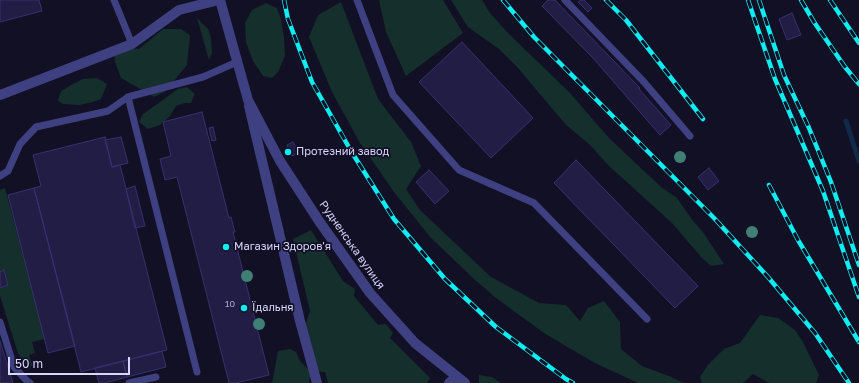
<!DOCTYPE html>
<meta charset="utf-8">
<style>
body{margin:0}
#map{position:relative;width:859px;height:383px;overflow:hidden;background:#121025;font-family:"Golos Text",sans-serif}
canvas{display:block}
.scale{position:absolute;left:8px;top:357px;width:122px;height:18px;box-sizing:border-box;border:2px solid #d8d6fd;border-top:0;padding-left:5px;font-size:12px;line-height:14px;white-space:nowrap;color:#d8d6fd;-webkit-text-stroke:3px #121025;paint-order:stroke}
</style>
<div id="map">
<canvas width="859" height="383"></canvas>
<div class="scale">50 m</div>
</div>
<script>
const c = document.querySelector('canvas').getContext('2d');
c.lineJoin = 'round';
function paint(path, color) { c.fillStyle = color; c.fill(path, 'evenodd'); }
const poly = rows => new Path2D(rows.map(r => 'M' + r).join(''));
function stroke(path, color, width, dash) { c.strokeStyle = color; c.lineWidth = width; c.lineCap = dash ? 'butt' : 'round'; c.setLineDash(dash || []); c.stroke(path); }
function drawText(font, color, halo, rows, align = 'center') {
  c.font = font + ' "Golos Text",sans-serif'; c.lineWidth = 3.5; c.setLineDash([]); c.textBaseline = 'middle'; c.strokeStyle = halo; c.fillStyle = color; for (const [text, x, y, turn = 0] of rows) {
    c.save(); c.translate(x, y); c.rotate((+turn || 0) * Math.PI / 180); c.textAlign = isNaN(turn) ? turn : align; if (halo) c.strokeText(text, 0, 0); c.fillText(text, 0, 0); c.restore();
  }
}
const green = poly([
 [379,0,443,0,463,33,406,76,386,32],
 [451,0,482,0,490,13,508,33,570,93,609,138,661,187,677,198,693,221,703,232,724,264,711,266,701,257,672,223,609,166,589,144,566,125,518,68,499,49,468,27],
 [341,2,378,99,411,142,421,166,406,189,420,210,491,277,539,303,566,305,580,321,588,308,604,301,620,322,621,349,642,366,669,376,684,383,638,383,595,363,569,348,544,333,496,298,474,279,431,238,394,192,360,143,332,92,309,37,318,15],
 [266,3,277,8,281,19,284,38,285,56,278,72,272,78,263,76,253,61,246,42,245,23,252,10],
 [197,18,208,29,211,38,212,53,209,60],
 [163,29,181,29,190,35,187,65,165,92,154,97,121,78,115,62,114,47,139,49],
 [97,78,107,84,101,99,93,102,79,105,63,104,58,101,61,91,73,84,83,79],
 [187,87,195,94,191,103,185,103,176,106,170,116,160,125,148,129,139,122,143,114,178,89],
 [5,188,45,339,32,342,35,353,29,355,33,367,24,363,18,353,0,296,0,190],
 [311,230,343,281,355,289,354,296,378,325,386,324,393,333,390,338,430,378,427,383,328,383,325,372,311,371,309,383,272,383,278,351,290,349,296,352,300,361,310,371,306,323,310,311,293,239],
 [760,315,778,318,795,330,803,342,819,375,816,383,769,383,753,374,743,383,702,383,700,377,708,365,724,349,740,343],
 [479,375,492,377,501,383,479,383]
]);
const stream = poly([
 [846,121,859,161]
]);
const building = poly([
 [0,0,39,0,42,11,0,22,0,0],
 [548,0,555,0,640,88,639,89,671,125,660,135,593,58,542,6,548,0],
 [581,0,584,0,592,8,588,12,578,2,581,0],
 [792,13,801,35,787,40,779,19,792,13],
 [462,42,533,118,491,158,419,82,462,42],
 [202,112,229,218,231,217,233,225,235,232,233,232,269,375,236,383,229,383,177,177,165,180,160,159,171,156,163,122,202,112],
 [213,127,216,140,212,141,209,128,213,127],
 [105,137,112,167,120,165,167,350,81,372,34,188,41,186,33,155,105,137],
 [121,137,128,163,112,167,105,140,121,137],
 [293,142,299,153,292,156,287,145,293,142],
 [576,160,698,286,675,308,554,183,576,160],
 [709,168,719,181,708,190,698,177,709,168],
 [429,170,449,191,435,204,416,182,429,170],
 [135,186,145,226,135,228,126,189,135,186],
 [34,188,75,346,48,353,8,195,34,188],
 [4,270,8,285,0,288,0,272,4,270],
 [0,341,13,383,0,383,0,341],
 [162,351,166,367,127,377,123,361,162,351],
 [123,361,127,377,105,383,99,383,95,368,123,361]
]);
const service = poly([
 [114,0,132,44],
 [357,0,393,95,459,170,534,203,647,319],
 [565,0,644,82,690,136],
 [0,176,8,171,20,144,36,127,108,111,128,97],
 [0,322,14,367,28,382,30,383],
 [197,372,128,97,203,77,237,62],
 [129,383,156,377]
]);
const minor = poly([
 [249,106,300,321,317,383],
 [449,383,456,377]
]);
const tertiary = poly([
 [220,0,248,100,280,161,319,221,370,293,415,343,465,383],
 [0,95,132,44,179,10,219,0]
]);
const rail = poly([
 [284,0,288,19,312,82,351,151,394,219,445,279,496,327,566,379,573,383],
 [503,0,534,37,714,218,768,277,815,333,849,383],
 [606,0,626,20,703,119],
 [748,0,775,79,823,191,859,297],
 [759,0,784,75,809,128,831,182,859,265],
 [801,0,814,22,845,67,859,84],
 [830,0,859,43],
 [769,185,798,240,859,342]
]);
const trees = [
 [680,157],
 [752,232],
 [247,276],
 [259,324]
];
const markers = [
 [288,152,4,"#0dedf2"],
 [226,247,4,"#0dedf2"],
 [244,308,4,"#0dedf2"]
];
const numberNames = [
 ["10",230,304]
];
const poiNames = [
 ["Протезний завод",296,152],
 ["Магазин Здоров'я",234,247],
 ["Їдальня",252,308]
];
const streetNames = [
 ["Рудненська вулиця",352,245,55]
];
paint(green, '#142f2c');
stroke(stream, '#112a48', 5);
paint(building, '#221d45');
stroke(building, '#383070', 1);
stroke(service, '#3e4081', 7);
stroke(minor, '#3e4081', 10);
stroke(tertiary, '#3e4081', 10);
stroke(rail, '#0dedf2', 4.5);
stroke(rail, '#121025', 3, [9]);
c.fillStyle = '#407f74';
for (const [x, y] of trees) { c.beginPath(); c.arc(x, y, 6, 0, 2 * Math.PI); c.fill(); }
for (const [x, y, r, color] of markers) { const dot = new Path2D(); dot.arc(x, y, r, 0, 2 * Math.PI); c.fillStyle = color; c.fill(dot); stroke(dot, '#121025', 1.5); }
drawText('9px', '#aaa8cf', null, numberNames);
drawText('11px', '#d8d6fd', '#121025', poiNames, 'left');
drawText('11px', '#d8d6fd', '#121025', streetNames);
</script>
